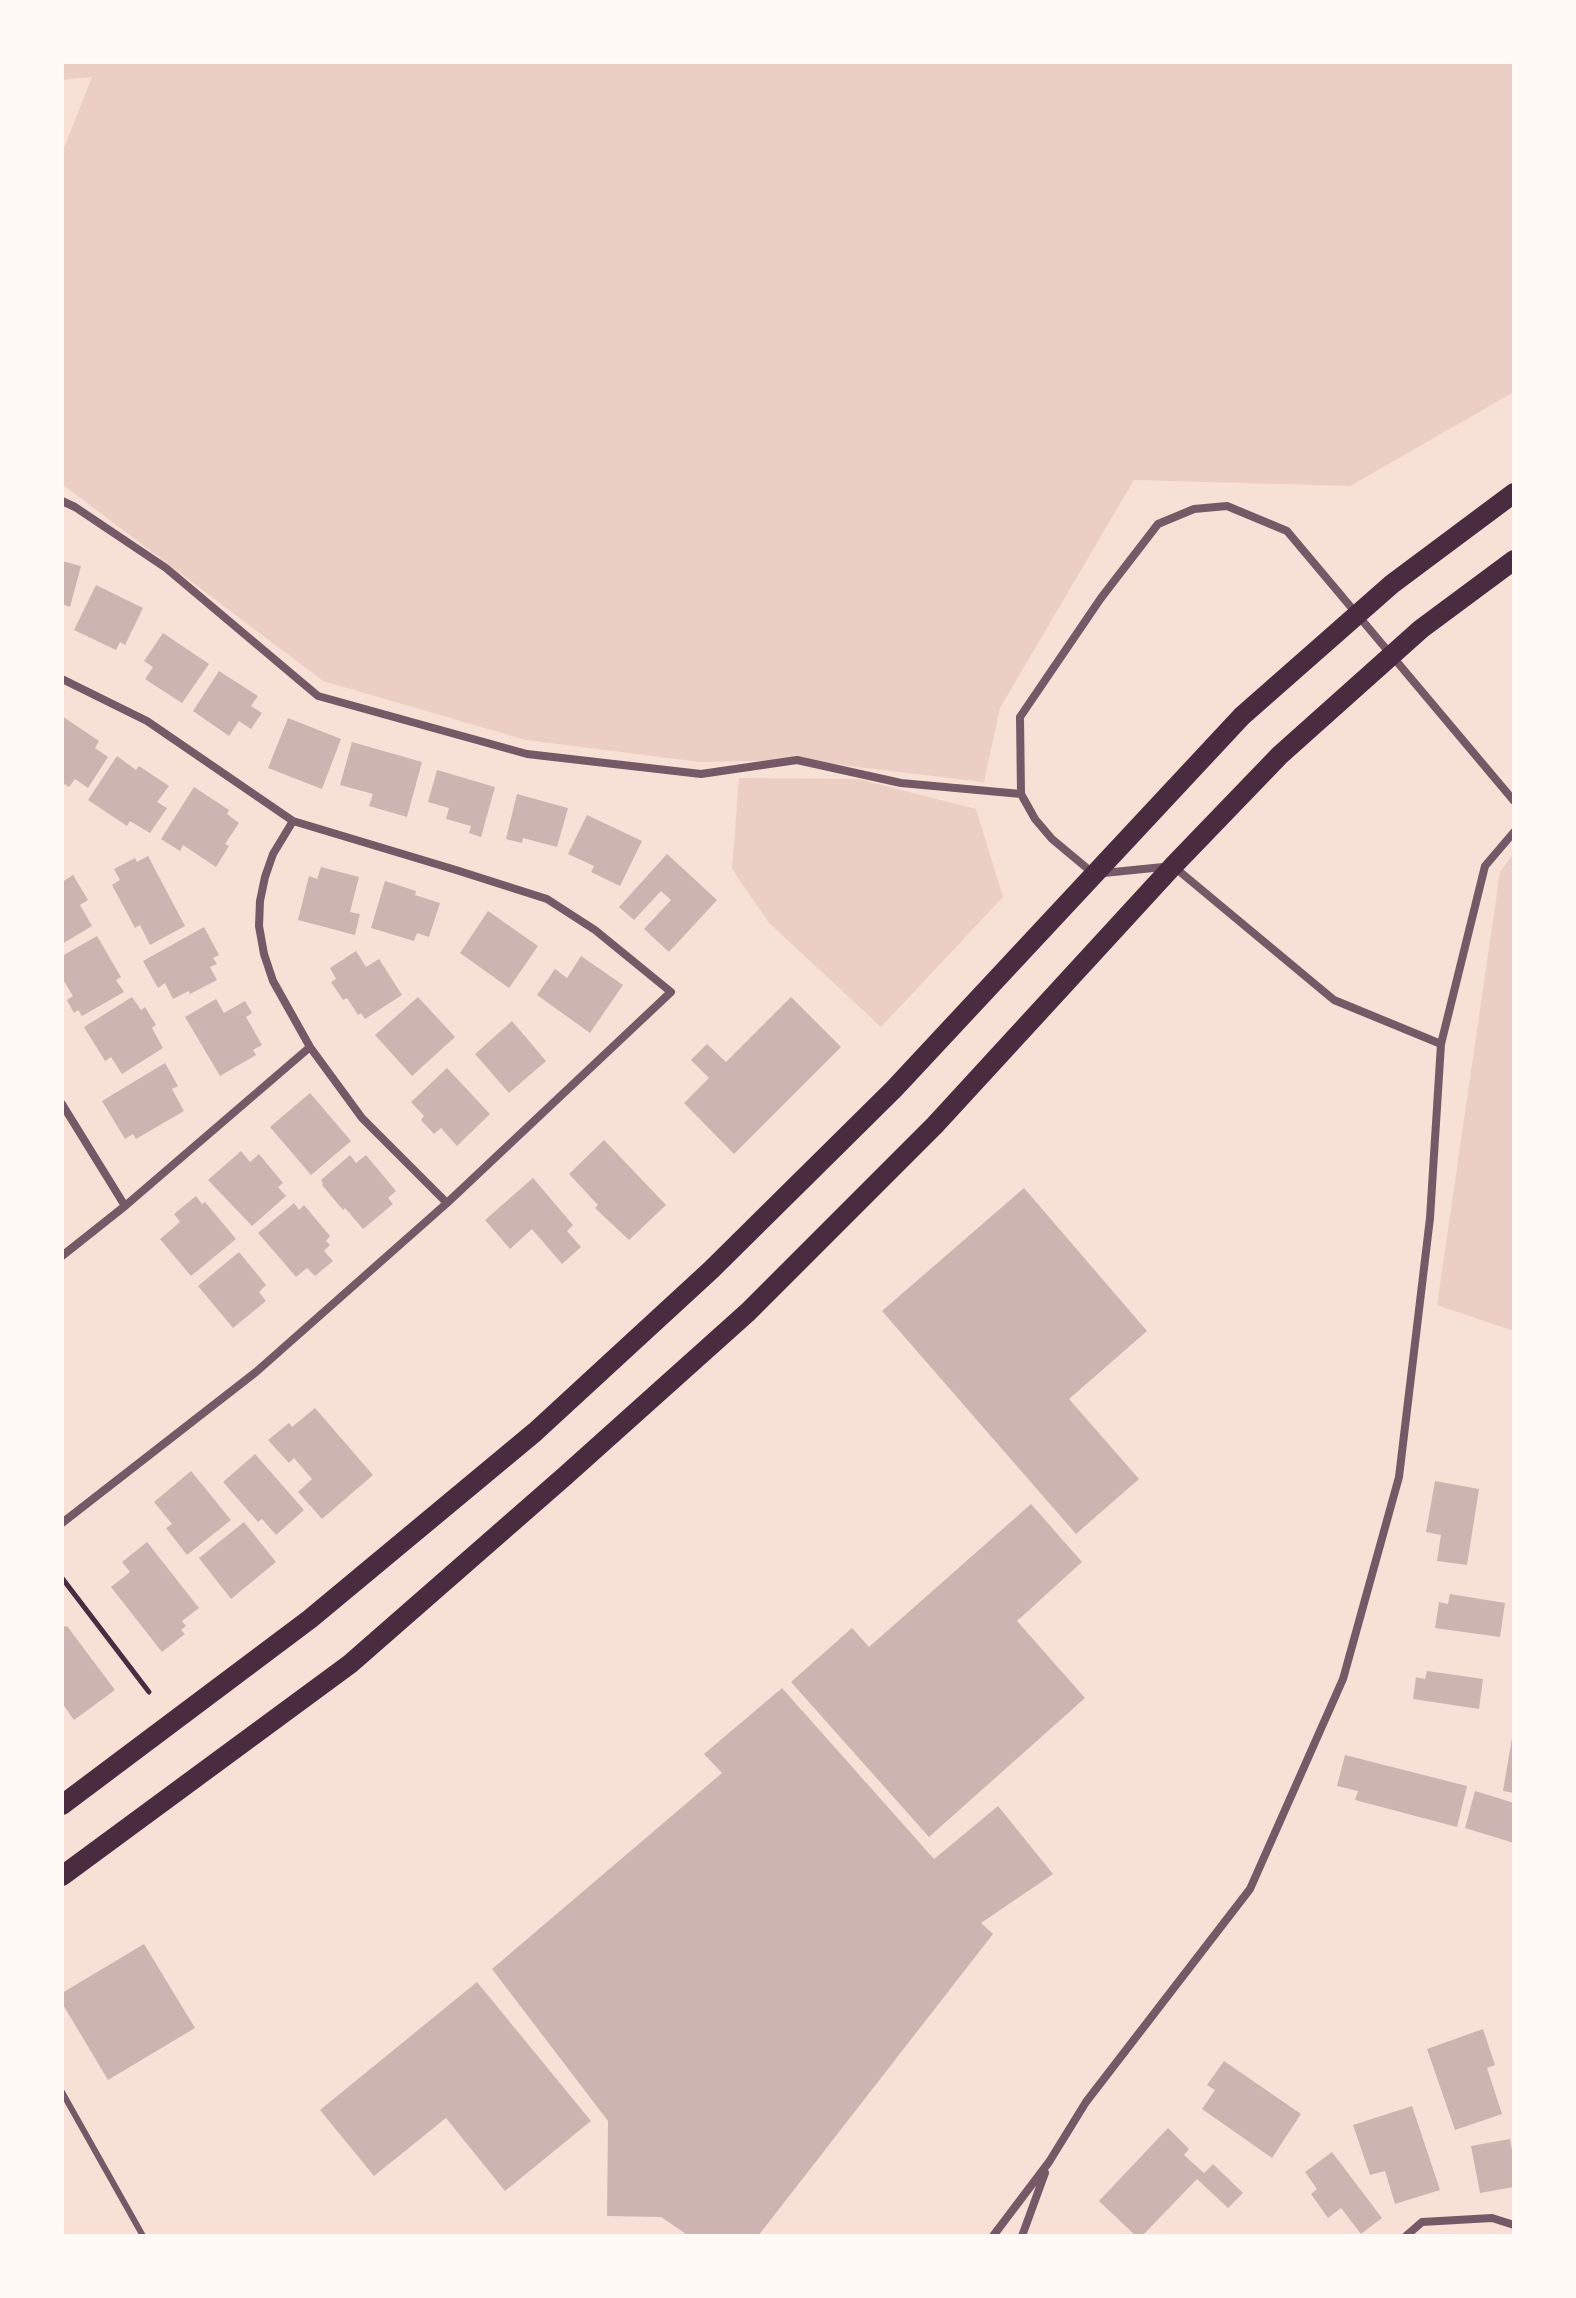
<!DOCTYPE html>
<style>
body{margin:0}
#map{position:relative;width:1576px;height:2298px;overflow:hidden;background:#f7e1d7;font-family:"Roboto Serif",serif}
canvas{display:block}
.frame{position:absolute;inset:0;border:64px solid #fffaf5;pointer-events:none}
</style>
<div id="map">
<canvas width="1576" height="2298"></canvas>
<div class="frame"></div>
</div>
<script>
const c = document.querySelector('canvas').getContext('2d');
c.lineJoin = 'round';
function paint(path, color) { c.fillStyle = color; c.fill(path, 'evenodd'); }
const poly = rows => new Path2D(rows.map(r => 'M' + r).join(''));
function stroke(path, color, width, dash) { c.strokeStyle = color; c.lineWidth = width; c.lineCap = dash ? 'butt' : 'round'; c.setLineDash(dash || []); c.stroke(path); }
const green = poly([
 [62,62,1514,62,1514,392,1350,486,1134,480,1000,708,984,782,797,760,700,762,526,740,323,681,62,484,62,153,92,77,62,80],
 [739,778,858,779,976,809,1003,897,881,1027,769,923,732,869],
 [1514,853,1514,1331,1437,1305,1500,872]
]);
const building = poly([
 [62,561,81,566,70,607,62,604],
 [96,585,143,608,125,645,120,642,116,650,74,630],
 [163,633,209,664,182,703,145,679,153,667,144,661],
 [219,671,258,696,251,706,262,713,251,729,239,721,229,736,193,711],
 [62,716,99,741,95,748,108,757,88,788,75,779,69,787,65,784,62,788],
 [288,718,341,739,322,789,268,768],
 [352,742,422,762,407,817,369,806,373,794,340,785],
 [117,756,136,770,139,766,169,786,157,802,167,808,150,833,130,821,127,826,88,800],
 [437,770,495,787,481,837,469,833,471,826,446,819,449,808,428,802],
 [194,787,229,810,227,814,239,823,225,844,229,846,216,867,183,845,180,851,161,839],
 [517,794,568,808,557,847,523,838,522,843,506,839],
 [587,815,642,841,620,886,591,872,594,866,568,854],
 [667,854,717,900,669,952,644,929,671,900,661,891,634,920,619,907],
 [148,856,185,926,150,945,140,925,135,928,112,885,120,880,114,869,135,858,137,862],
 [321,867,359,877,350,912,360,914,355,935,298,920,309,876,317,879],
 [73,875,88,900,80,905,92,926,62,944,62,882],
 [385,881,416,891,415,895,440,903,429,937,417,933,414,941,371,928],
 [488,911,538,946,509,988,460,953],
 [204,927,219,955,213,958,217,964,210,967,217,980,190,994,189,991,173,999,165,983,158,988,143,961],
 [97,936,121,977,116,980,124,992,82,1016,78,1010,74,1013,67,1000,73,996,62,978,62,956],
 [356,951,366,967,379,959,402,995,365,1019,361,1013,358,1015,347,998,343,1000,331,982,336,979,330,968],
 [581,956,623,985,590,1033,537,995,555,969,567,978],
 [132,997,141,1010,145,1007,156,1025,152,1028,163,1048,122,1074,111,1057,105,1061,84,1027],
 [418,997,455,1037,412,1076,375,1035],
 [791,997,841,1047,734,1154,684,1103,709,1078,691,1060,707,1044,726,1062],
 [216,999,224,1013,245,1001,252,1013,246,1017,262,1045,253,1050,256,1055,220,1076,185,1017],
 [512,1021,546,1061,509,1093,475,1054],
 [165,1063,178,1086,172,1089,184,1111,136,1139,133,1134,125,1139,102,1101],
 [447,1068,490,1114,457,1146,441,1128,434,1134,421,1120,424,1116,411,1102],
 [310,1093,351,1141,311,1175,270,1127],
 [604,1140,666,1205,629,1240,595,1208,598,1205,569,1174],
 [241,1151,250,1162,259,1154,283,1183,278,1187,286,1196,252,1226,208,1180],
 [350,1155,356,1163,366,1155,396,1191,388,1198,393,1204,363,1229,345,1208,343,1210,322,1185,323,1183,321,1180],
 [533,1178,573,1225,567,1231,581,1247,562,1264,532,1229,510,1249,485,1220],
 [1024,1188,1147,1331,1069,1399,1139,1479,1076,1534,882,1311],
 [196,1196,202,1204,205,1202,236,1239,191,1276,160,1239,180,1222,174,1214],
 [294,1203,299,1210,304,1205,330,1236,326,1241,330,1245,324,1251,333,1261,315,1276,307,1268,296,1277,258,1233],
 [239,1252,266,1285,259,1292,266,1301,233,1328,198,1286],
 [315,1408,373,1475,322,1519,298,1492,312,1479,294,1458,289,1463,268,1440,289,1423,292,1427],
 [255,1454,304,1510,276,1535,262,1519,258,1522,223,1482],
 [191,1471,231,1520,187,1555,166,1528,172,1524,154,1502],
 [1435,1481,1479,1489,1467,1565,1437,1561,1441,1535,1426,1532],
 [1031,1504,1082,1562,1017,1621,1085,1698,929,1837,791,1682,852,1628,869,1647],
 [244,1522,276,1562,231,1599,199,1558],
 [147,1542,199,1608,182,1621,186,1626,181,1630,185,1634,162,1652,111,1587,130,1572,122,1562],
 [1450,1594,1505,1603,1500,1637,1435,1628,1439,1602,1448,1604],
 [62,1623,65,1627,67,1626,115,1690,74,1720,62,1703],
 [1427,1671,1483,1679,1479,1709,1413,1699,1416,1677,1425,1679],
 [782,1688,934,1859,998,1806,1053,1874,981,1923,993,1934,758,2236,689,2236,661,2217,607,2216,608,2121,492,1969,722,1773,704,1754],
 [1512,1738,1514,1739,1514,1793,1503,1791],
 [1345,1755,1467,1786,1457,1827,1355,1800,1358,1791,1337,1786],
 [1475,1791,1514,1803,1514,1843,1465,1828],
 [144,1944,195,2028,108,2080,62,2003,62,1993],
 [477,1982,591,2121,505,2191,446,2118,374,2176,320,2110],
 [1483,2029,1495,2065,1487,2068,1502,2114,1455,2130,1427,2049],
 [1224,2061,1301,2114,1272,2158,1202,2109,1215,2090,1207,2085],
 [1412,2106,1440,2190,1395,2204,1385,2171,1370,2175,1353,2125],
 [1168,2128,1189,2149,1184,2155,1204,2173,1213,2164,1243,2193,1228,2208,1197,2179,1142,2236,1136,2236,1099,2201],
 [1510,2139,1514,2162,1514,2187,1480,2193,1471,2146],
 [1332,2152,1382,2218,1361,2234,1341,2208,1328,2218,1311,2194,1317,2189,1305,2172]
]);
const path = poly([
 [62,1578,149,1692]
]);
const service = poly([
 [62,2092,143,2236]
]);
const minor = poly([
 [62,501,75,507,166,568,318,696,527,754,701,774,797,760,901,783,1021,794],
 [62,679,147,721,293,821,456,870,547,899,595,930,671,992,447,1203,256,1372,62,1523],
 [293,821,273,854,265,877,260,901,259,926,264,954,273,981,310,1047,362,1118,447,1203],
 [1441,1044,1334,1000,1173,866,1094,874,1052,839,1035,819,1021,794,1020,717,1101,598,1158,524,1194,509,1227,506,1287,531,1514,801],
 [62,1104,125,1206],
 [62,1256,125,1206,310,1047],
 [993,2236,1049,2162,1086,2102,1250,1889,1343,1679,1399,1477,1430,1218,1441,1044,1485,866,1514,832],
 [1022,2236,1045,2173],
 [1406,2236,1422,2222,1492,2218,1514,2225]
]);
const primary = poly([
 [62,1805,310,1619,535,1432,711,1270,894,1089,1242,716,1392,584,1514,493],
 [62,1876,350,1664,565,1476,748,1312,935,1125,1173,866,1280,755,1421,629,1514,560]
]);
paint(green, '#ebcfc5');
paint(building, '#ccb4b1');
stroke(path, '#4a2c40', 5);
stroke(service, '#755966', 6);
stroke(minor, '#755966', 8);
stroke(primary, '#4a2c40', 20);
</script>
